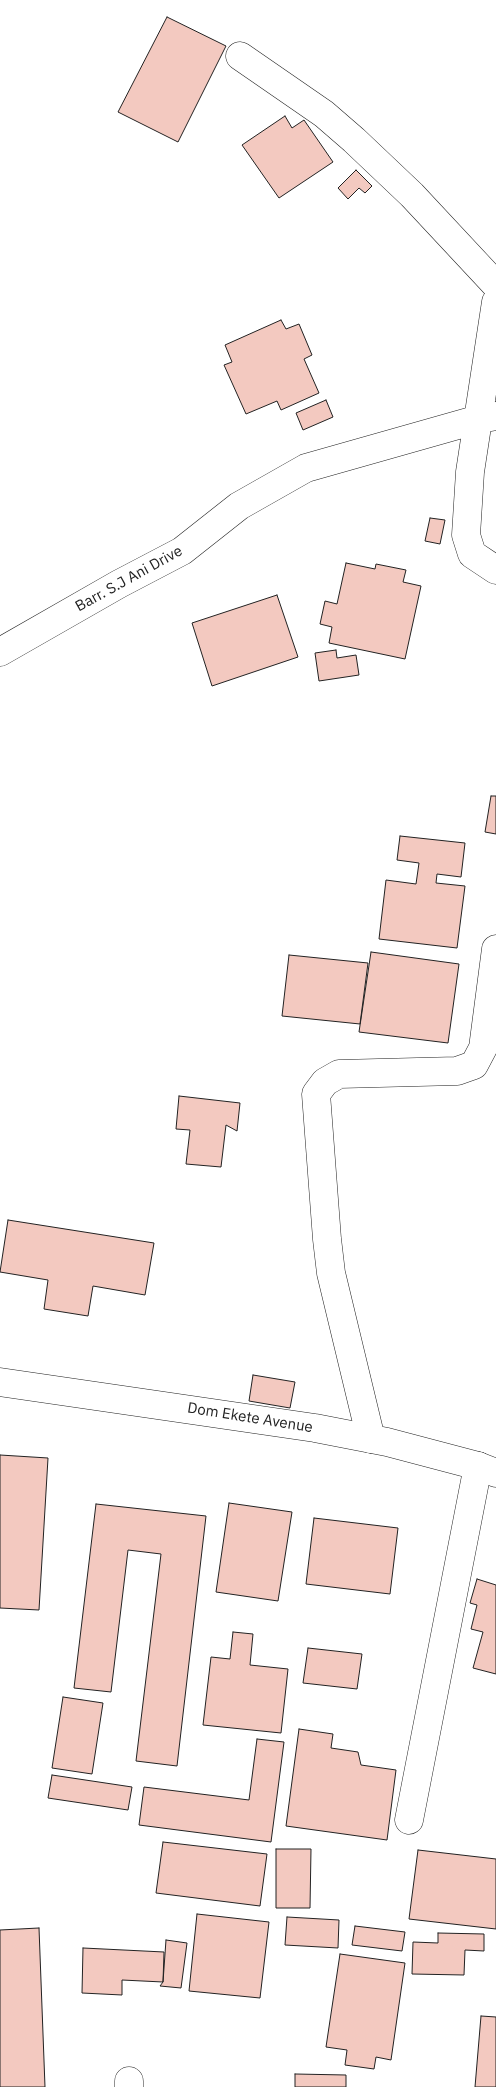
<!DOCTYPE html>
<style>
body{margin:0}
canvas{display:block;background:#fff}
</style>
<canvas width="496" height="2087"></canvas>
<script>
const c = document.querySelector('canvas').getContext('2d');
c.lineJoin = 'round';
function paint(path, color) { c.fillStyle = color; c.fill(path, 'evenodd'); }
const poly = rows => new Path2D(rows.map(r => 'M' + r).join(''));
function stroke(path, color, width, dash) { c.strokeStyle = color; c.lineWidth = width; c.lineCap = dash ? 'butt' : 'round'; c.setLineDash(dash || []); c.stroke(path); }
function drawText(font, color, halo, rows, align = 'center') {
  c.font = font + ' "IBM Plex Sans",sans-serif'; c.lineWidth = 4; c.setLineDash([]); c.textBaseline = 'middle'; c.strokeStyle = halo; c.fillStyle = color; for (const [text, x, y, turn = 0] of rows) {
    c.save(); c.translate(x, y); c.rotate((+turn || 0) * Math.PI / 180); c.textAlign = isNaN(turn) ? turn : align; if (halo) c.strokeText(text, 0, 0); c.fillText(text, 0, 0); c.restore();
  }
}
const building = poly([
 [167,17,226,46,178,142,118,112,167,17],
 [285,116,292,128,304,120,333,162,279,198,242,145,285,116],
 [356,170,372,186,365,193,359,188,348,199,338,188,356,170],
 [281,320,286,329,299,324,312,355,304,359,319,393,281,410,277,401,246,414,224,365,232,362,225,345,281,320],
 [326,400,333,417,303,430,296,413,326,400],
 [430,518,445,520,440,544,425,541,430,518],
 [346,563,375,569,376,564,406,570,403,582,421,586,405,659,329,643,332,627,320,624,325,601,337,604,346,563],
 [277,595,298,657,212,686,192,623,277,595],
 [336,650,337,658,356,655,359,675,319,681,315,653,336,650],
 [491,796,496,796,496,834,485,832,491,796],
 [400,836,465,843,461,877,437,874,436,883,465,886,457,948,379,939,386,880,416,884,419,863,397,860,400,836],
 [371,952,459,964,448,1043,359,1032,371,952],
 [289,955,368,963,360,1024,282,1016,289,955],
 [179,1096,240,1103,237,1131,226,1125,221,1167,186,1164,190,1130,176,1129,179,1096],
 [8,1220,154,1243,145,1295,93,1286,88,1316,44,1309,48,1280,0,1272,8,1220],
 [253,1375,295,1382,290,1408,249,1401,253,1375],
 [0,1455,48,1458,39,1610,0,1608,0,1455],
 [229,1503,292,1512,278,1601,216,1592,229,1503],
 [96,1504,206,1516,177,1766,136,1761,161,1554,128,1550,111,1692,74,1688,96,1504],
 [314,1518,398,1528,390,1594,306,1584,314,1518],
 [477,1579,496,1585,496,1674,473,1668,483,1632,471,1629,477,1605,470,1603,477,1579],
 [233,1632,253,1634,250,1665,288,1669,281,1733,203,1725,211,1657,230,1659,233,1632],
 [308,1648,362,1654,357,1689,303,1683,308,1648],
 [63,1697,103,1703,92,1774,52,1768,63,1697],
 [299,1729,333,1734,331,1748,358,1752,361,1765,396,1770,387,1840,286,1826,299,1729],
 [257,1739,284,1742,271,1842,139,1825,144,1787,249,1800,257,1739],
 [52,1775,132,1787,128,1810,48,1798,52,1775],
 [163,1842,267,1854,260,1906,156,1893,163,1842],
 [276,1849,311,1849,310,1908,276,1908,276,1849],
 [418,1850,496,1859,496,1929,409,1919,418,1850],
 [197,1914,269,1922,260,1998,189,1991,197,1914],
 [287,1917,339,1920,338,1948,285,1945,287,1917],
 [355,1926,405,1932,402,1951,352,1945,355,1926],
 [39,1928,45,2087,0,2087,0,1930,39,1928],
 [438,1933,484,1934,484,1951,465,1950,464,1975,412,1974,413,1942,438,1943,438,1933],
 [166,1940,187,1943,181,1988,160,1986,163,1982,166,1940],
 [83,1948,164,1952,163,1982,122,1980,122,1995,82,1993,83,1948],
 [340,1954,405,1963,391,2060,376,2057,374,2069,345,2065,347,2050,326,2047,340,1954],
 [481,2016,496,2017,496,2087,475,2087,481,2016],
 [295,2074,346,2075,346,2087,295,2087,295,2074]
]);
const street = poly([
 [240,56,324,114,354,140,412,195,496,285],
 [496,302,470,472,466,535,472,554,496,570],
 [0,652,119,584,182,551,239,506,306,468,479,419,496,416],
 [371,1439,331,1273,327,1239,316,1094,325,1082,339,1074,457,1071,474,1065,483,1048,496,949],
 [409,1820,478,1466],
 [129,2087,129,2081]
]);
const secondary = poly([
 [0,1382,315,1428,387,1442,478,1466,496,1473]
]);
const streetNames = [
 ["Barr. S.J Ani Drive",129,579,-29],
 ["Dom Ekete Avenue",250,1418,9]
];
paint(building, '#f3c9c0');
stroke(building, '#222', 1);
stroke(street, '#222', 29);
stroke(secondary, '#222', 29);
stroke(street, '#fff', 28);
stroke(secondary, '#fff', 28);
drawText('15px', '#222', '#fff', streetNames);
</script>
